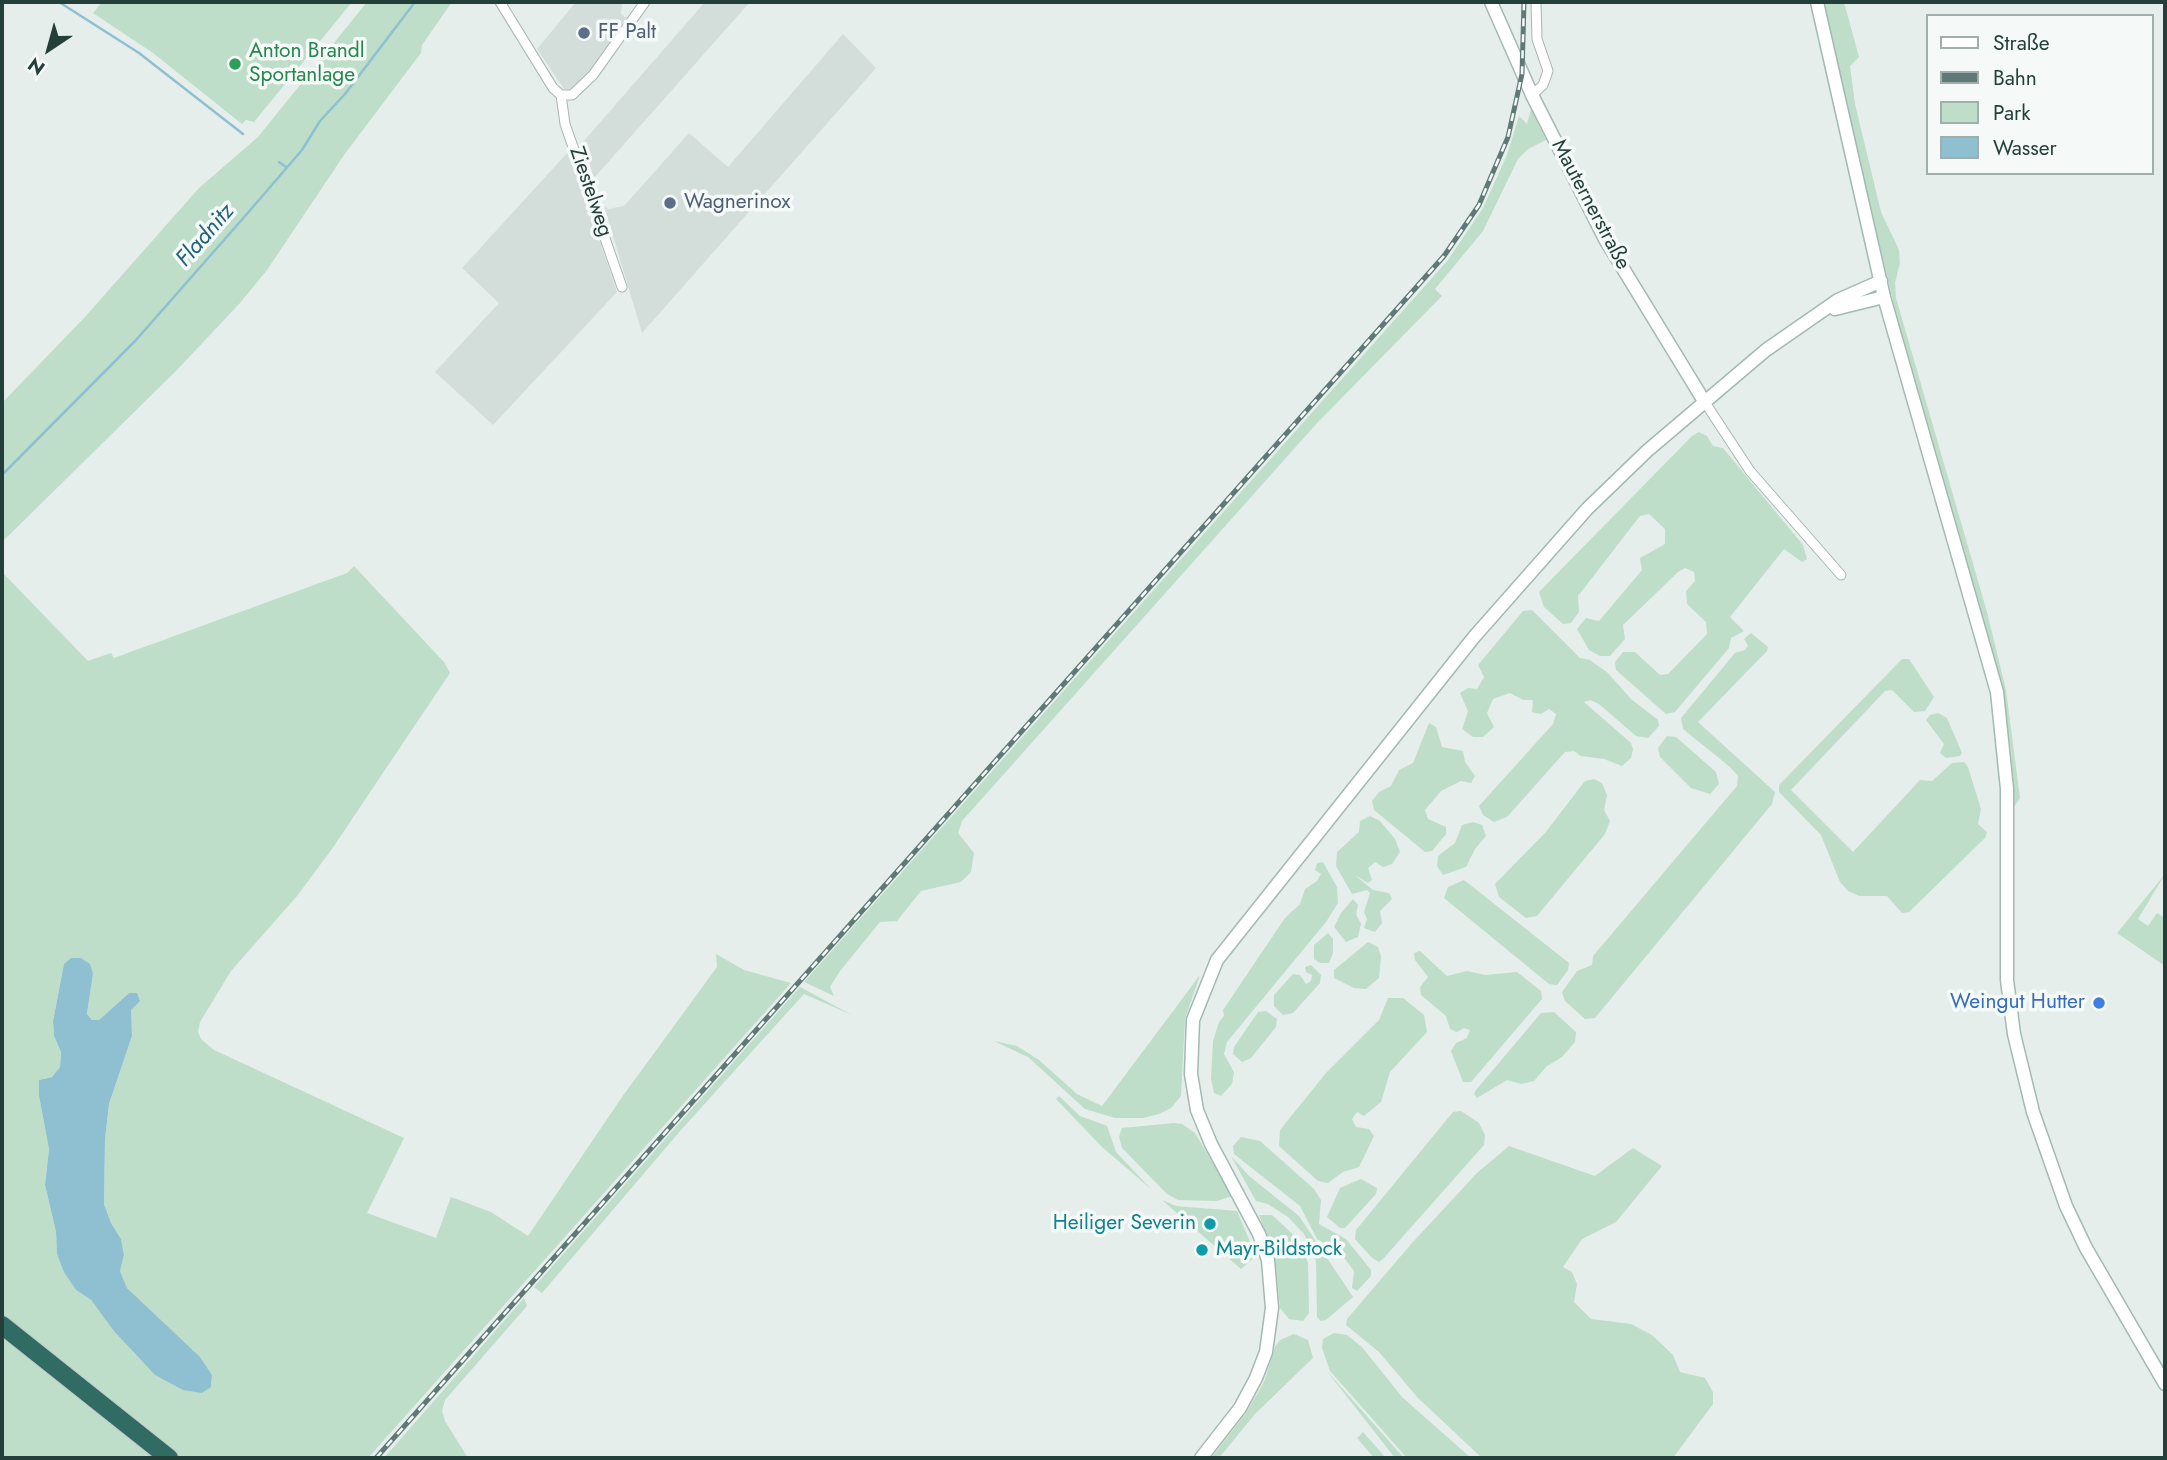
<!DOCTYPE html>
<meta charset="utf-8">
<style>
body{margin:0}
#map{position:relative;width:2167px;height:1460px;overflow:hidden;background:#e5eeea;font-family:Jost,sans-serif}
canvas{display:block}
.frame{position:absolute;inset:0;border:4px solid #243f3a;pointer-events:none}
.legend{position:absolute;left:1926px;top:14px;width:228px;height:161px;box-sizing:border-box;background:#f5faf8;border:2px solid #a1afac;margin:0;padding:9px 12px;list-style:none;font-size:21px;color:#243f3a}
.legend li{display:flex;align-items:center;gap:14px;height:35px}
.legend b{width:35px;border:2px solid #a1afac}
.north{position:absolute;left:14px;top:14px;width:70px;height:70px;-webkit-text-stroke:5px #f5faf8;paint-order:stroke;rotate:216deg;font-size:19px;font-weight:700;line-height:28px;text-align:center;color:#243f3a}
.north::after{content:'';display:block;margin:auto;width:24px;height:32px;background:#243f3a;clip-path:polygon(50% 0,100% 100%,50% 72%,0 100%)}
</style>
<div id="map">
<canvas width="2167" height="1460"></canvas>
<div class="frame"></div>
<ul class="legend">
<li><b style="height:9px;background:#fff"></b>Straße</li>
<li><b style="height:9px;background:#5f7a76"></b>Bahn</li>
<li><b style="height:19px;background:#bedeca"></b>Park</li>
<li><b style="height:19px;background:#8fc0d1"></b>Wasser</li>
</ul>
<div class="north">N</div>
</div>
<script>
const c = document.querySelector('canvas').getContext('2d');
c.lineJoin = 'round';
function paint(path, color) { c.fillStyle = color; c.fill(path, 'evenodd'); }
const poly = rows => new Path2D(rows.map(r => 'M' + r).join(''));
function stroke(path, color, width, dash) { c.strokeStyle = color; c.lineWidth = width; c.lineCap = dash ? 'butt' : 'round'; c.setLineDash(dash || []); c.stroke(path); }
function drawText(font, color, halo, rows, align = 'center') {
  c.font = font + ' Jost,sans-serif'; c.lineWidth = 7; c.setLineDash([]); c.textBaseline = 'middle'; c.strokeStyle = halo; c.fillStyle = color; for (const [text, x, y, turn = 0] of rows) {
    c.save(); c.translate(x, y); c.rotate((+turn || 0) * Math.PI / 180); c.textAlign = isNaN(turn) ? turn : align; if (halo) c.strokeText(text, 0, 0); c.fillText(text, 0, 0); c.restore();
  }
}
const built = poly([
 [576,2,622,2,621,14,626,18,590,72,571,89,564,89,537,49],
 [705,2,750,2,594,178,583,142],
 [843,34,876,68,642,333,604,205,608,209,624,206,689,133,728,167],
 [569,151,617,292,493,425,435,372,499,303,462,268]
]);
const green = poly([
 [102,2,352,2,254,122,246,120,242,124,153,53,93,13],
 [367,2,452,2,422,45,421,53,344,155,267,270,240,303,177,370,2,542,2,403,84,318,199,188,258,137],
 [1822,2,1844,2,1859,57,1850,66,1855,104,1881,212,1899,250,1900,263,1895,283,1896,298,1987,612,2006,690,2020,798,2014,807,2011,750,1999,675,1897,318],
 [1531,109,1546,140,1528,149,1518,159,1483,231,1435,289,1442,296,1318,422,962,821,958,833,974,853,971,872,961,882,921,891,897,921,880,922,840,971,830,987,834,996,804,982,1448,260,1483,208,1507,155,1519,116,1527,124],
 [1699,432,1707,436,1713,446,1723,448,1803,545,1807,559,1802,562,1784,549,1730,617,1744,631,1731,638,1729,648,1675,712,1666,714,1616,670,1615,662,1623,652,1635,652,1660,675,1668,674,1707,634,1706,622,1687,604,1686,591,1695,581,1694,572,1685,568,1678,572,1623,625,1625,639,1610,656,1600,656,1589,650,1577,629,1586,618,1599,621,1642,570,1640,558,1665,544,1665,529,1649,514,1640,516,1578,596,1579,612,1571,623,1563,624,1544,607,1539,592,1692,436],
 [354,566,444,662,450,673,332,849,297,896,231,971,200,1022,198,1032,201,1039,214,1050,404,1138,367,1213,436,1238,451,1197,491,1212,528,1236,622,1097,717,967,716,954,744,970,791,983,368,1458,180,1458,2,1316,2,572,88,661,111,653,114,658,347,573],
 [64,964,93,974,87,1014,92,1020,99,1020,129,993,132,1036,109,1104,105,1140,104,1204,111,1223,121,1239,124,1255,120,1271,127,1288,199,1357,212,1375,211,1387,143,1362,91,1300,76,1290,57,1254,56,1232,45,1185,49,1149,39,1096,39,1080,52,1077,60,1067,61,1052,54,1036,53,1021],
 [1532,610,1580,658,1590,660,1608,673,1631,699,1658,720,1659,726,1648,738,1636,736,1599,704,1590,700,1584,702,1631,743,1633,749,1631,758,1622,766,1604,759,1581,756,1574,751,1565,752,1507,817,1494,822,1483,815,1479,806,1553,724,1556,714,1549,709,1541,714,1532,712,1533,700,1523,700,1510,693,1493,699,1487,713,1494,727,1483,737,1473,737,1462,729,1468,711,1460,693,1468,688,1477,689,1484,677,1478,665,1523,611],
 [1751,633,1768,647,1767,651,1698,722,1775,792,1772,804,1595,1018,1585,1019,1565,1001,1562,992,1577,971,1592,965,1593,956,1737,786,1738,776,1730,767,1683,729,1681,718,1735,653,1745,650,1748,646,1744,639],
 [1902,659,1909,659,1934,697,1925,711,1914,712,1892,690,1885,691,1791,790,1853,852,1920,780,1932,781,1952,763,1964,762,1968,767,1981,809,1978,824,1987,832,1985,838,1909,912,1902,913,1887,896,1859,896,1848,891,1840,882,1821,835,1779,792,1779,785],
 [1938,713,1947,718,1962,753,1960,756,1946,758,1940,753,1944,744,1926,720,1930,715],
 [1429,723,1436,727,1442,747,1463,751,1465,762,1475,776,1471,783,1461,781,1441,791,1425,810,1428,819,1446,827,1446,834,1432,851,1425,852,1374,810,1372,801,1379,792,1391,786,1399,770,1413,763],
 [1667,736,1676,737,1716,772,1719,784,1710,794,1691,788,1660,757,1658,748],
 [1594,779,1602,783,1607,795,1604,810,1610,821,1605,834,1537,916,1526,918,1499,897,1495,884,1545,833,1585,781],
 [1370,816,1380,821,1395,839,1400,852,1392,864,1383,867,1375,862,1368,868,1372,880,1368,883,1355,875,1373,890,1389,893,1392,899,1380,911,1382,923,1375,932,1364,928,1367,919,1364,912,1370,893,1367,890,1352,894,1336,866,1337,852,1359,832,1360,821],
 [1473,822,1482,825,1486,836,1475,849,1466,867,1443,875,1437,866,1438,856,1455,843,1462,825],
 [1323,862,1337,887,1338,903,1326,922,1227,1042,1224,1054,1234,1072,1232,1084,1221,1096,1214,1093,1211,1079,1213,1041,1219,1022,1224,1016,1223,1010,1285,918,1300,904,1305,889,1317,881,1321,874,1315,870,1317,863],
 [2165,874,2138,919,2148,926,2157,913,2165,918,2165,966,2117,933],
 [1464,880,1569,963,1568,970,1557,985,1549,984,1444,898,1448,887],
 [1353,899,1358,905,1356,914,1361,924,1358,937,1346,942,1334,927,1341,913],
 [1328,933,1333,939,1333,953,1329,963,1320,963,1314,959,1314,945],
 [1368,942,1378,947,1381,956,1379,978,1366,989,1354,988,1334,978,1334,970],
 [1420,951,1447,976,1467,971,1485,975,1517,972,1541,991,1542,999,1471,1082,1463,1082,1451,1051,1456,1043,1467,1038,1470,1030,1464,1028,1457,1032,1450,1029,1446,1016,1421,995,1420,987,1428,977,1415,960,1414,953],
 [1311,965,1321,975,1320,983,1293,1013,1283,1015,1274,1006,1274,995,1293,974,1300,975,1306,984,1311,981,1312,975,1306,972,1305,967],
 [1200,975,1185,1019,1181,1096,1171,1108,1159,1114,1143,1118,1115,1118,1085,1109,1028,1057,994,1041,1017,1046,1039,1060,1077,1094,1102,1106],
 [800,987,852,1015,804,994,681,1130,542,1293,534,1287],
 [1388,998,1403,998,1424,1015,1427,1032,1390,1072,1381,1102,1364,1116,1357,1112,1352,1119,1356,1127,1369,1129,1374,1136,1359,1167,1343,1172,1328,1183,1318,1181,1279,1146,1280,1130,1326,1073,1379,1020],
 [1266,1011,1277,1019,1276,1027,1251,1058,1242,1062,1233,1054,1234,1047,1258,1012],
 [1554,1012,1576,1032,1575,1042,1562,1057,1547,1066,1534,1081,1521,1084,1507,1080,1477,1098,1474,1094,1476,1090,1541,1013],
 [1059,1096,1080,1116,1107,1126,1116,1152,1151,1189,1102,1147,1056,1099],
 [1461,1111,1479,1123,1485,1135,1484,1145,1383,1259,1379,1262,1372,1258,1355,1239,1356,1230,1453,1112],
 [1174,1123,1182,1124,1195,1133,1232,1196,1217,1201,1178,1200,1167,1194,1122,1148,1119,1137,1122,1128],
 [1241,1137,1260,1141,1314,1189,1321,1200,1319,1224,1346,1239,1371,1270,1371,1276,1357,1291,1352,1288,1354,1271,1340,1252,1317,1239,1300,1206,1234,1154,1233,1146],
 [1509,1146,1595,1176,1633,1148,1662,1166,1616,1222,1582,1239,1563,1267,1572,1272,1577,1284,1574,1302,1591,1319,1631,1324,1652,1335,1673,1355,1680,1372,1705,1378,1713,1392,1713,1404,1673,1458,1482,1458,1418,1398,1379,1352,1346,1325,1347,1319,1412,1243,1477,1173],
 [1231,1156,1249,1176,1299,1216,1353,1297,1326,1320,1321,1321,1317,1317,1316,1261,1304,1234,1288,1217,1268,1204,1256,1201],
 [1361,1179,1377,1188,1376,1194,1345,1228,1340,1228,1327,1217,1340,1188],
 [1162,1200,1176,1206,1237,1211,1256,1256,1241,1269],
 [1259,1215,1272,1215,1298,1239,1308,1263,1309,1313,1303,1321,1289,1319,1280,1308,1275,1258],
 [524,1298,527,1306,445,1400,442,1411,445,1421,468,1458,384,1458],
 [2,1332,159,1458,2,1458],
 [1334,1333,1347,1335,1362,1347,1402,1397,1471,1458,1407,1458,1330,1371,1322,1348,1323,1339],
 [1294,1334,1308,1340,1313,1358,1255,1414,1219,1458,1211,1458,1246,1413,1264,1382,1275,1347,1280,1340],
 [1326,1370,1404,1458,1395,1458],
 [1363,1432,1386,1458,1374,1458,1357,1438]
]);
const water = poly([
 [71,958,81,958,90,964,93,974,87,1014,92,1020,99,1020,129,993,137,993,140,1001,131,1010,132,1036,109,1104,105,1140,104,1204,111,1223,121,1239,124,1255,120,1271,127,1288,200,1357,212,1375,211,1387,202,1393,183,1390,155,1375,114,1331,91,1300,76,1290,64,1272,57,1254,56,1232,45,1185,49,1149,39,1096,39,1080,52,1077,60,1067,61,1052,54,1036,53,1021,64,964]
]);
const stream = poly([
 [59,2,139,53,243,134],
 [279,162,286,167],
 [2,475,136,340,246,215,302,150,320,121,345,94,415,2]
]);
const street = poly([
 [500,2,553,88,561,95,572,95,593,75,645,2],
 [561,95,565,124,622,287],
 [1532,95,1543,85,1548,71,1537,39,1536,2],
 [1704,401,1750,471,1841,575]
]);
const secondary = poly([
 [1491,2,1532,95,1605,239,1704,401],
 [1817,2,1884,297,1997,692,2007,789,2007,980,2014,1034,2033,1112,2066,1206,2086,1248,2165,1384],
 [1835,309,1884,297],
 [1201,1458,1240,1408,1256,1378,1266,1352,1272,1308,1268,1260,1259,1234,1211,1144,1197,1110,1191,1074,1193,1020,1217,960,1474,637,1587,509,1647,451,1766,350,1838,300,1881,281]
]);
const highway = poly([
 [2,1325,169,1458]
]);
const rail = poly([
 [376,1458,1444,256,1479,205,1508,137,1522,74,1524,2]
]);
const markers = [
 [584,33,7,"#5c6f8a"],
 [235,64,7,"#2e9e5b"],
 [670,203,7,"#5c6f8a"],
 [2099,1003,7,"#3f7fe0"],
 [1210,1224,7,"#0f9aa8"],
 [1202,1250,7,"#0f9aa8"]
];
const serviceNames = [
 ["FF Palt",598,33],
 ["Wagnerinox",684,203]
];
const leisureNames = [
 ["Anton Brandl",249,52],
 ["Sportanlage",249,76]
];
const streetNames = [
 ["Ziestelweg",590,192,71],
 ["Mauternerstraße",1590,205,62]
];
const shopNames = [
 ["Weingut Hutter",2085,1003]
];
const cultureNames = [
 ["Heiliger Severin",1196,1224],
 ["Mayr-Bildstock",1216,1250,"left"]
];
const waterNames = [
 ["Fladnitz",206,236,-49]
];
paint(built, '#d3ddda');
paint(green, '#bedeca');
paint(water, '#8fc0d1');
stroke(stream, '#8fc0d1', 2.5);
stroke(street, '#a7b6b2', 11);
stroke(secondary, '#a3b9b3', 15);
stroke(highway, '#c2c9c8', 20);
stroke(street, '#fff', 9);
stroke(secondary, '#fff', 12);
stroke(highway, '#306b64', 18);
stroke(rail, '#5f7a76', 5);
stroke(rail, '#f5faf8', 2.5, [8]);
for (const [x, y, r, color] of markers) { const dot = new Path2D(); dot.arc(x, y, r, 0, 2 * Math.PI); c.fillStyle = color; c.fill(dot); stroke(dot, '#f5faf8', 2.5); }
drawText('21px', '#4e5e75', '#f5faf8', serviceNames, 'left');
drawText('21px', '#27864d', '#f5faf8', leisureNames, 'left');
drawText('21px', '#243f3a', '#f5faf8', streetNames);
drawText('21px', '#366cbe', '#f5faf8', shopNames, 'right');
drawText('21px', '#0d838f', '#f5faf8', cultureNames, 'right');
drawText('italic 23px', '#1f627a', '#f5faf8', waterNames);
</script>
